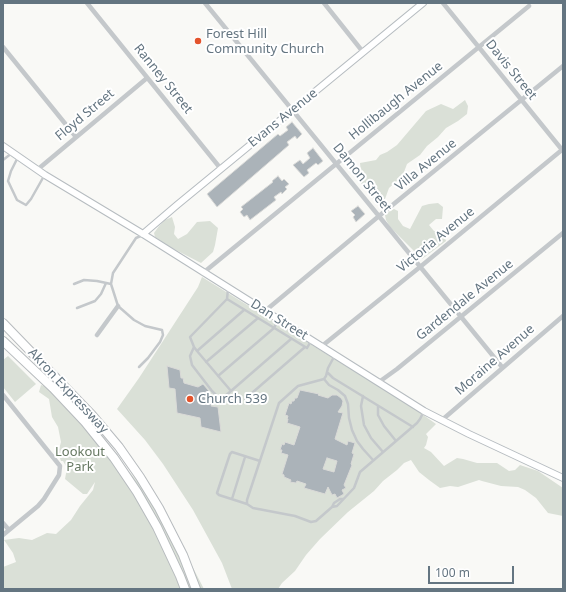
<!DOCTYPE html>
<style>
body{margin:0}
#map{position:relative;width:566px;height:592px;overflow:hidden;background:#f9f9f6;font-family:"Noto Sans",sans-serif}
canvas{display:block}
.frame{position:absolute;inset:0;border:4px solid #647581;pointer-events:none}
.scale{position:absolute;left:428px;top:566px;width:86px;height:18px;box-sizing:border-box;border:2px solid #647581;border-top:0;padding-left:5px;font-size:12px;line-height:14px;white-space:nowrap;color:#647581;-webkit-text-stroke:3px #fff;paint-order:stroke}
</style>
<div id="map">
<canvas width="566" height="592"></canvas>
<div class="frame"></div>
<div class="scale">100 m</div>
</div>
<script>
const c = document.querySelector('canvas').getContext('2d');
c.lineJoin = 'round';
function paint(path, color) { c.fillStyle = color; c.fill(path, 'evenodd'); }
const poly = rows => new Path2D(rows.map(r => 'M' + r).join(''));
function stroke(path, color, width, dash) { c.strokeStyle = color; c.lineWidth = width; c.lineCap = dash ? 'butt' : 'round'; c.setLineDash(dash || []); c.stroke(path); }
function drawText(font, color, halo, rows, align = 'center') {
  c.font = font + ' "Noto Sans",sans-serif'; c.lineWidth = 4; c.setLineDash([]); c.textBaseline = 'middle'; c.strokeStyle = halo; c.fillStyle = color; for (const [text, x, y, turn = 0] of rows) {
    c.save(); c.translate(x, y); c.rotate((+turn || 0) * Math.PI / 180); c.textAlign = isNaN(turn) ? turn : align; if (halo) c.strokeText(text, 0, 0); c.fillText(text, 0, 0); c.restore();
  }
}
const green = poly([
 [465,100,468,106,467,114,458,121,446,128,438,137,427,146,420,155,407,164,404,172,400,178,389,188,385,199,381,201,375,200,361,183,361,173,360,163,376,160,380,155,387,152,397,145,426,111,441,104,453,109],
 [438,203,443,207,442,219,436,219,429,225,434,231,443,232,446,241,422,259,390,227,386,220,385,215,390,211,394,209,398,211,398,219,403,226,410,229,422,206,429,204],
 [172,217,175,227,174,234,178,239,187,234,197,222,210,221,218,228,215,245,213,252,201,263,170,247,155,237,154,233,159,226,165,220],
 [202,277,412,407,436,424,426,434,428,437,426,445,424,448,431,452,444,466,457,458,463,459,477,463,497,463,509,471,515,470,520,465,538,471,563,488,563,516,548,513,536,498,525,490,518,487,501,486,482,481,479,480,458,487,450,486,440,488,429,480,419,472,411,460,404,463,397,470,383,481,374,491,348,512,320,539,306,555,295,571,282,583,278,589,232,589,222,563,193,510,163,464,145,440,117,409,139,378,198,287],
 [8,356,36,384,15,402,3,387,3,360],
 [41,385,50,388,115,455,142,487,190,562,204,589,3,589,3,567,16,562,13,553,4,540,19,538,32,540,47,533,56,534,71,520,80,506,93,490,95,482,87,494,83,494,65,479,67,468,63,461,61,461,58,453,61,442,58,427,52,417,49,399,39,392]
]);
const building = poly([
 [292,122,302,134,297,139,295,136,287,142,289,145,217,207,207,194,278,134,280,136,288,130,286,127,292,122],
 [313,148,323,161,318,165,316,163,307,170,309,173,304,177,293,165,300,160,303,164,310,158,307,153,313,148],
 [278,176,282,181,284,179,289,184,285,187,287,189,282,194,281,192,274,197,276,200,250,220,247,215,244,217,240,212,243,209,241,207,273,182,272,181,278,176],
 [358,206,365,214,356,222,353,217,355,215,351,211,358,206],
 [167,366,180,370,181,378,183,378,184,383,198,387,203,384,209,391,206,396,206,402,212,404,211,406,218,407,221,432,201,427,200,418,177,413,175,389,169,388,167,366],
 [300,390,319,394,318,395,328,398,332,395,337,395,341,398,343,401,342,406,338,412,343,413,342,416,335,439,347,445,348,441,355,443,352,453,354,454,351,464,352,465,344,485,346,488,342,490,344,494,337,498,335,494,332,495,328,487,325,494,304,488,306,484,297,481,296,483,290,482,291,480,284,477,284,475,282,474,288,455,281,453,282,450,280,450,282,444,284,445,285,442,294,445,300,427,287,423,288,419,287,419,288,416,285,415,289,403,291,404,292,401,294,401,295,398,297,398,300,390],
 [327,458,337,461,334,472,323,469,327,458]
]);
const lane = poly([
 [18,157,11,171,8,181,17,200,26,205,31,199,44,176],
 [3,160,12,153],
 [74,284,84,280,97,281,111,284],
 [228,289,227,299,307,348,311,341],
 [227,299,190,337,194,347,197,351,231,391,291,339],
 [77,308,95,301,101,294,106,283],
 [194,347,190,356,192,365,212,391,217,396,224,397,231,391],
 [197,351,244,310],
 [206,362,258,318],
 [139,367,148,358,160,342,163,335,162,330,145,326,134,320,118,306,111,284,113,273,136,238,143,235],
 [328,373,333,378,413,427],
 [218,376,274,328,278,320],
 [324,379,329,385,338,390,345,396,348,404,349,418,352,430,357,441,363,449,373,460],
 [363,396,361,406,364,425,371,438,383,452],
 [245,399,305,347],
 [378,406,378,415,384,426,396,441],
 [232,499,245,457],
 [343,499,340,499,334,503,332,507,337,506,354,488,360,472,417,423,420,419,424,411],
 [247,504,219,495,217,493,230,454,232,452,260,461],
 [332,507,316,521,311,522,295,516,253,508,247,504,247,500,279,403,298,386,324,379,326,376,328,368,335,355]
]);
const street = poly([
 [87,3,221,169],
 [205,3,502,367],
 [324,3,363,52],
 [443,3,563,151],
 [3,47,76,137],
 [37,170,147,78],
 [203,273,529,6],
 [265,311,379,216,563,66],
 [97,335,118,306],
 [322,346,420,267,563,149],
 [379,382,397,369,563,233],
 [3,395,60,466,59,475,44,499,38,506,3,535],
 [442,420,563,316],
 [3,523,9,530]
]);
const secondary = poly([
 [3,146,45,175,143,234,424,411,469,434,563,478],
 [143,234,177,205,423,3]
]);
const highway = poly([
 [3,323,92,415,119,447,140,477,159,508,183,555,196,589],
 [3,341,53,388,85,422,114,458,137,492,157,527,180,576,185,589]
]);
const markers = [
 [198,41,4,"#e3532c"],
 [190,399,4,"#e3532c"]
];
const poiNames = [
 ["Forest Hill",206,34],
 ["Community Church",206,49],
 ["Church 539",198,399]
];
const streetNames = [
 ["Davis Street",511,70,51],
 ["Ranney Street",163,79,51],
 ["Hollibaugh Avenue",396,101,-39],
 ["Floyd Street",85,115,-40],
 ["Evans Avenue",283,118,-39],
 ["Villa Avenue",426,165,-39],
 ["Damon Street",362,178,51],
 ["Victoria Avenue",436,240,-39],
 ["Gardendale Avenue",465,300,-39],
 ["Dan Street",279,320,32],
 ["Moraine Avenue",495,360,-41],
 ["Akron Expressway",68,391,47]
];
const parkNames = [
 ["Lookout",80,452],
 ["Park",80,467]
];
paint(green, '#dae0d7');
paint(building, '#abb3b9');
stroke(building, '#dadad8', 1);
stroke(secondary, '#b6bcc0', 8);
stroke(highway, '#b7bbbe', 10);
stroke(lane, '#c4c8cb', 2.5);
stroke(street, '#c4c8cb', 4.5);
stroke(secondary, '#fff', 6);
stroke(highway, '#fff', 8);
for (const [x, y, r, color] of markers) { const dot = new Path2D(); dot.arc(x, y, r, 0, 2 * Math.PI); c.fillStyle = color; c.fill(dot); stroke(dot, '#fff', 1.5); }
drawText('13px', '#647581', '#fff', poiNames, 'left');
drawText('13px', '#647581', '#fff', streetNames);
drawText('13px', '#677963', '#fff', parkNames);
</script>
